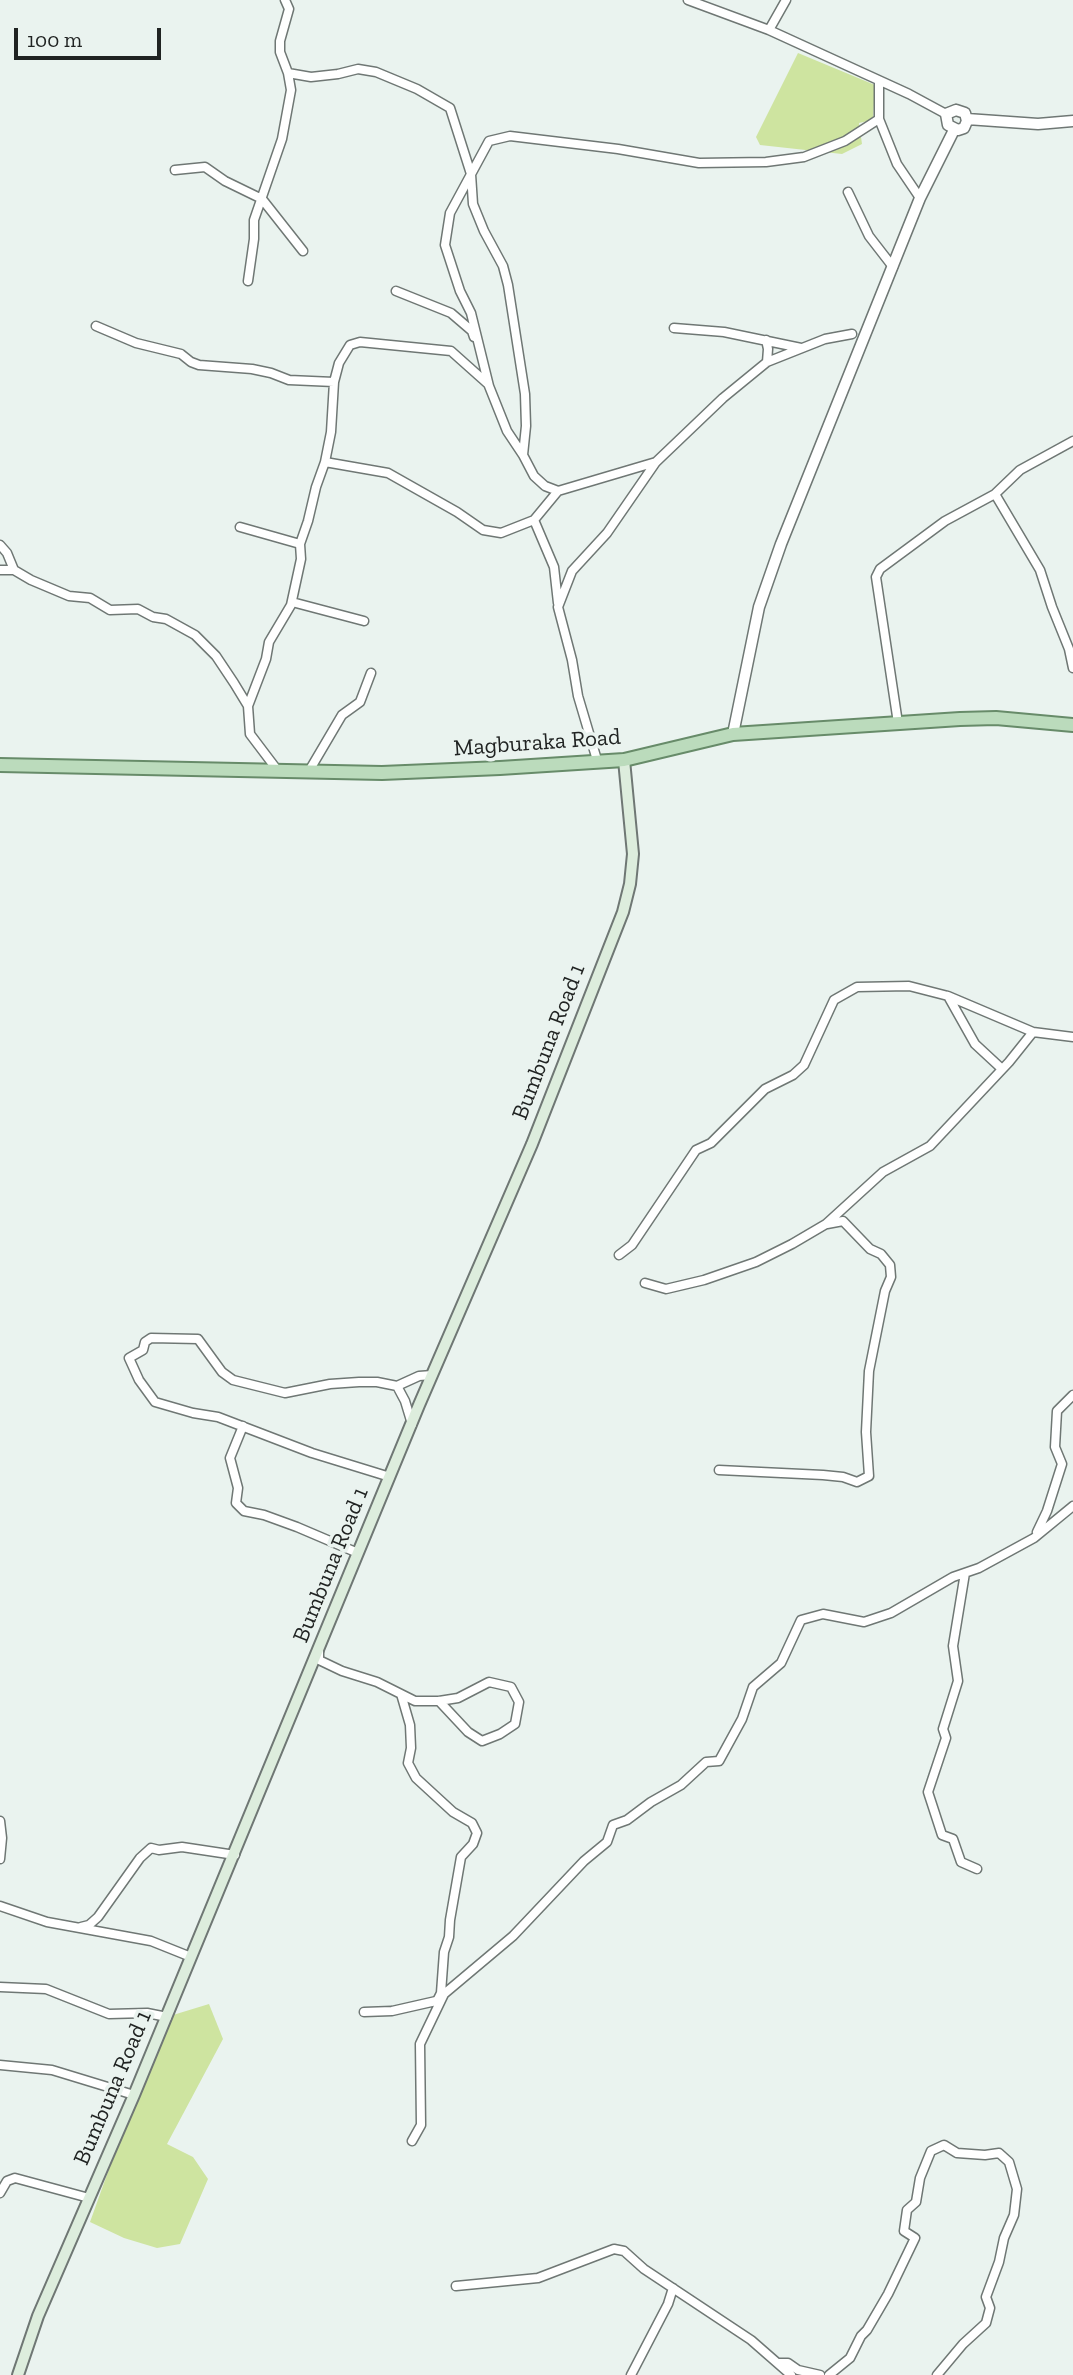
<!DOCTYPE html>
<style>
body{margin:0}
#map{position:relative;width:1073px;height:2375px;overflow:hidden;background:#eaf3ef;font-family:"Zilla Slab",serif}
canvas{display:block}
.scale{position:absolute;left:14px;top:28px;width:147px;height:32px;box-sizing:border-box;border:4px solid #202322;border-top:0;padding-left:9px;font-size:21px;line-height:24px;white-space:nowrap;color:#202322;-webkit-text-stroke:5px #eaf3ef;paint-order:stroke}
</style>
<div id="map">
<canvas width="1073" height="2375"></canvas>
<div class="scale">100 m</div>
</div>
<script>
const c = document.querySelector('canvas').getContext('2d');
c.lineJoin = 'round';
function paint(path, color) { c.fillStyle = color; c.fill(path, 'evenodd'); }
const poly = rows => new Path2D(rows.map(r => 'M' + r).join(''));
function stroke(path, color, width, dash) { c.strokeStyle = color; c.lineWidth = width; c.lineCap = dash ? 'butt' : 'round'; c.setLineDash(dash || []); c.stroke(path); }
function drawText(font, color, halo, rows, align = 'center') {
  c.font = font + ' "Zilla Slab",serif'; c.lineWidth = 7; c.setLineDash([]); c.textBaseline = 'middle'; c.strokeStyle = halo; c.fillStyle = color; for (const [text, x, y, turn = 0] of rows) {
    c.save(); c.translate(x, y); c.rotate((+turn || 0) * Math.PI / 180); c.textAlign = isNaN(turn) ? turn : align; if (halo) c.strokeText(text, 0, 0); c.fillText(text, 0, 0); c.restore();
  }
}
const green = poly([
 [798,53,875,85,873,120,859,123,862,144,842,154,760,145,756,137],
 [209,2004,223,2039,167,2144,193,2157,208,2179,180,2244,157,2248,124,2238,90,2222,109,2169,173,2015]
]);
const minor = poly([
 [285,0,289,9,280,41,280,52,288,73,311,77,338,74,358,69,376,72,417,89,450,108,471,174,473,204,484,231,503,266,508,285,525,394,526,426,523,455,534,476,545,486,558,491,656,462],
 [688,0,769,30,909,94,946,114],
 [769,30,786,0],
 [879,81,879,119,897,164,920,198],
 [175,170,205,167,225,181,262,199,303,251],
 [848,192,869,236,893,267],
 [248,281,254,239,254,220,282,139,291,90,288,73],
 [396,291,451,313,472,331,474,337],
 [96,326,136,343,181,354,191,362,199,365,252,369,271,373,289,380,334,382],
 [674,328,724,332,801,348],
 [766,340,768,349,767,362],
 [1073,441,1020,470,995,494,1040,570,1052,607,1069,649,1073,668],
 [523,455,507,431,489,386,471,313,460,291,445,245,450,213,489,141,510,136,618,149,699,163,766,162,804,157,845,141,879,119],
 [325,462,388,473,457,512,483,530,501,533,534,520,558,491],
 [534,520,554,567,558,603],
 [240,527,300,544],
 [0,545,7,553,14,570,31,580,69,596,90,598,110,610,138,609,153,617,166,619,195,635,216,656,234,683,248,706,250,734,278,771],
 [0,570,14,570],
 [292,602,364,621],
 [248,706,266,659,269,642,291,605,301,559,300,544,308,521,316,487,325,462,331,432,334,382,339,363,350,345,360,342,451,351,488,384],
 [898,723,876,577,880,569,945,521,995,494],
 [597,760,578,696,572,660,558,607,572,571,607,533,656,462,723,398,767,362,825,339,852,334],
 [309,771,342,715,360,702,371,673],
 [948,996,1033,1032],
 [619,1255,632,1245,696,1150,711,1143,765,1089,793,1075,804,1065,834,1000,857,987,909,986,948,996,975,1044,1002,1069],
 [645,1283,666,1289,704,1280,756,1262,792,1244,826,1224,883,1172,930,1146,1009,1062,1033,1032,1073,1037],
 [397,1386,419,1376,432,1375],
 [243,1426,230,1458,238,1488,236,1503,244,1511,264,1515,297,1527,358,1553],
 [719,1470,823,1475,843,1477,857,1482,869,1476,866,1432,869,1371,885,1291,891,1277,890,1265,881,1254,870,1249,843,1221,827,1224],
 [390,1477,312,1453,218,1417,193,1413,155,1402,139,1380,129,1358,143,1350,145,1342,151,1338,198,1339,222,1372,233,1380,285,1393,330,1384,359,1382,377,1382,397,1386,405,1401,412,1424],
 [1037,1532,1047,1511,1062,1464,1055,1447,1057,1411,1073,1395],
 [965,1573,953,1646,958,1681,943,1729,946,1738,928,1792,942,1835,953,1839,961,1862,977,1869],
 [319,1651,319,1660,342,1671,377,1682,401,1694],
 [0,1821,2,1838,0,1859],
 [0,1906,47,1922,151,1941,191,1957],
 [81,1927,89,1925,98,1917,140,1858,151,1848,159,1850,182,1847,235,1855],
 [0,1987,46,1989,109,2014,147,2013,167,2017],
 [438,1999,441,1993,444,1952,449,1937,450,1920,461,1857,473,1844,477,1833,472,1823,453,1812,416,1778,408,1763,411,1748,410,1725,401,1694,415,1701,439,1701,458,1698,489,1682,511,1687,519,1702,515,1724,500,1734,482,1741,468,1732,439,1701],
 [364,2012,392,2011,436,2001,439,1998],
 [0,2065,52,2070,134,2095],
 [412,2141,421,2125,420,2044,444,1994,513,1936,584,1861,607,1842,613,1825,627,1820,651,1802,681,1785,706,1762,719,1761,742,1719,753,1687,781,1663,801,1620,823,1614,864,1622,891,1613,953,1577,979,1568,1034,1538,1073,1506],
 [0,2193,7,2181,15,2178,89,2198],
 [456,2286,538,2278,614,2249,624,2251,644,2269,751,2340,791,2375],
 [778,2363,788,2363,798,2370,820,2375],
 [631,2375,668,2304,673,2288],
 [829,2375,850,2358,861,2336,867,2330,888,2294,915,2238,904,2231,907,2210,916,2202,920,2178,931,2151,944,2145,957,2153,985,2155,999,2153,1009,2162,1017,2189,1014,2215,1004,2238,999,2262,986,2297,990,2308,986,2323,963,2344,937,2375]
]);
const tertiary = poly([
 [956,110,965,113,967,121,964,128,958,130,948,125,946,114,956,110],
 [967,119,1038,124,1073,121],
 [733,734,759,607,781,544,920,198,954,130]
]);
const secondary = poly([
 [18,2375,38,2316,134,2095,419,1405,532,1144,623,912,630,884,633,854,624,760]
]);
const primary = poly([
 [0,765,382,773,500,768,624,760,733,734,960,719,996,718,1073,725]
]);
const streetNames = [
 ["Magburaka Road",537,743,-4],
 ["Bumbuna Road 1",549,1042,-69],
 ["Bumbuna Road 1",331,1565,-68],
 ["Bumbuna Road 1",113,2088,-67]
];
paint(green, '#cee4a0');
stroke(minor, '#6f7774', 11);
stroke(tertiary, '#6f7774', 13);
stroke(secondary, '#6f7774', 14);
stroke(primary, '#678b69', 16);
stroke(minor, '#fff', 8);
stroke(tertiary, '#fff', 10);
stroke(secondary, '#ddeddd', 10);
stroke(primary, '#bbdbbc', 12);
drawText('23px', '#202322', '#eaf3ef', streetNames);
</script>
